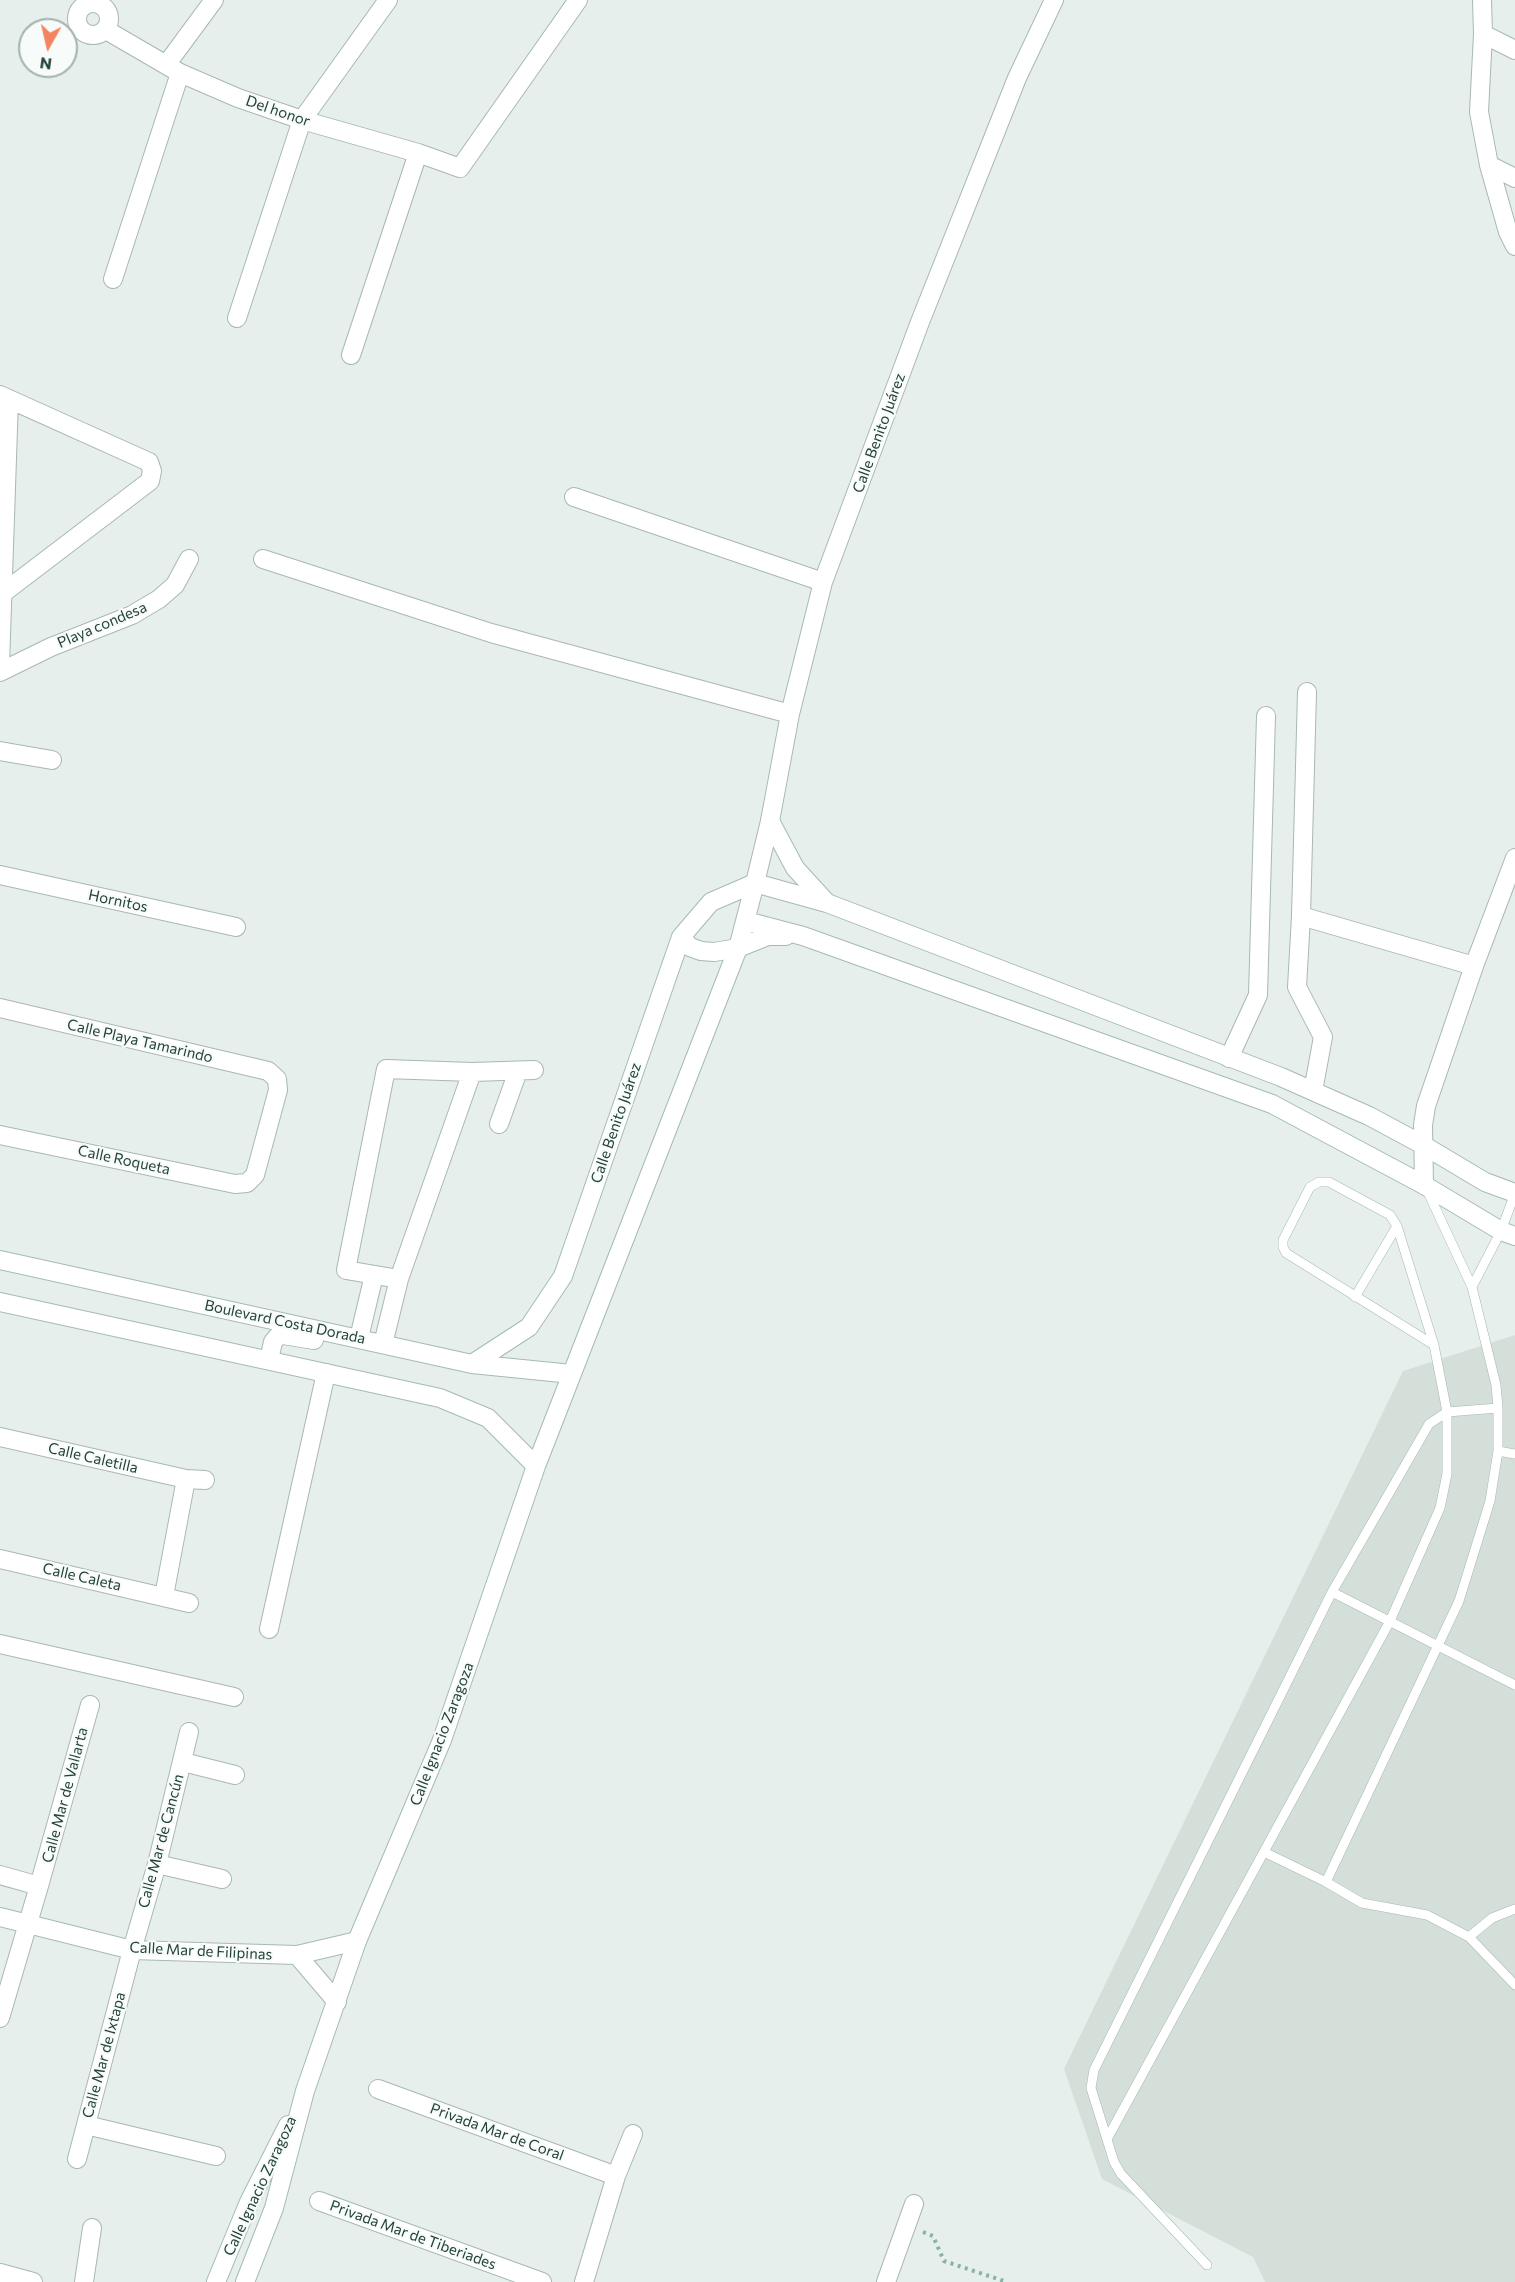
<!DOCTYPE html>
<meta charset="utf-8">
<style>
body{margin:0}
#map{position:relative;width:1515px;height:2282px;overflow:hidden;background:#e6efeb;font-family:Commissioner,sans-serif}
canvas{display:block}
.north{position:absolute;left:18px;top:18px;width:60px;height:60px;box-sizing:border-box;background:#f7fbf9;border:2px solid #a3b1ad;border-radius:50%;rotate:188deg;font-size:16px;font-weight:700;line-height:24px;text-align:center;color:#24423a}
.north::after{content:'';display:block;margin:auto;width:21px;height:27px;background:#f4845f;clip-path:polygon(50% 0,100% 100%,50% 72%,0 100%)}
</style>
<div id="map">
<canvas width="1515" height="2282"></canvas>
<div class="north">N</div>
</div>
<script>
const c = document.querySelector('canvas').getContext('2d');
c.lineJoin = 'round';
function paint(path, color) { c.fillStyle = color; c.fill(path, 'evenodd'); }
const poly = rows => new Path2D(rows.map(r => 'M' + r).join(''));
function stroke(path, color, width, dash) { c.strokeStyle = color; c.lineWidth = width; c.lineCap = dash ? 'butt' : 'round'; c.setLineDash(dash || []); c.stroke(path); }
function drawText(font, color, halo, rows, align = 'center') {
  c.font = font + ' Commissioner,sans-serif'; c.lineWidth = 4.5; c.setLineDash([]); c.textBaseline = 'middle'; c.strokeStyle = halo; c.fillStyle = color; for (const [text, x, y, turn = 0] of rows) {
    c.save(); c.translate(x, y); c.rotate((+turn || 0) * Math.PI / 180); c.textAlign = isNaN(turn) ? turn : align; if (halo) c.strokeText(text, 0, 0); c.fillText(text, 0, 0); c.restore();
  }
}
const built = poly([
 [1515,1335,1515,2282,1265,2282,1253,2257,1102,2179,1064,2069,1403,1371]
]);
const path = poly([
 [923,2232,933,2236,944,2261,1007,2282]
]);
const service = poly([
 [1427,1190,1472,1287,1496,1385,1498,1408,1498,1451,1490,1501,1459,1601,1326,1882,1362,1903,1427,1915,1469,1937,1515,1985],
 [1472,1287,1501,1231,1515,1193],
 [1355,1297,1397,1226],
 [1498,1451,1515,1454],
 [1332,1592,1515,1685],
 [1264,1852,1326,1882],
 [1469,1937,1492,1918,1515,1909],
 [1107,2139,1390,1621,1440,1508,1447,1474,1447,1412,1434,1345,1397,1226,1390,1215,1329,1182,1319,1182,1310,1187,1283,1240,1283,1247,1286,1253,1434,1345],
 [1207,2265,1121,2174,1114,2162,1091,2088,1094,2070,1332,1592,1429,1424,1447,1412,1498,1408]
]);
const minor = poly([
 [1482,0,1483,34,1479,112,1489,165,1508,232,1515,246],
 '77 19a16 16 0 1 1 32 0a16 16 0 1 1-32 0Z',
 [106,30,180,73,238,98,302,120,418,153,460,168,578,0],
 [1483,34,1515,50],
 [166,65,214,0],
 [1489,165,1515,178],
 [113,279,180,73],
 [237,318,302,120,388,0],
 [351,355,418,153],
 [0,395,149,462,152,471,150,481,3,593],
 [574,497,823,582],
 [263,559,491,633,790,714],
 [0,665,9,399],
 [0,672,51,647,132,615,159,599,175,585,189,559],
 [1307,692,1301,916,1297,987,1323,1037,1313,1091],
 [0,751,52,760],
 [0,875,236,927],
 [755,883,770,821,790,714,823,582,920,322,1017,78,1054,0],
 [1301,916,1474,966],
 [0,1008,268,1071,277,1079,278,1090,255,1175,247,1183,235,1184,0,1135],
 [1229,1058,1258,995,1266,716],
 [499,1124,518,1071],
 [1424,1185,1423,1125,1426,1106,1474,966,1515,858],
 [399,1279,346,1270,386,1069,472,1072,534,1070],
 [359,1338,374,1275],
 [383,1344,399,1279,472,1072],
 [0,1437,186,1479,205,1480],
 [0,1559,189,1603],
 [164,1596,186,1479],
 [269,1629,326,1373],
 [0,1644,234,1697],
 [183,1762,235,1775],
 [157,1864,222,1879],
 [0,1875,39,1886],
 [0,1917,132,1950,297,1955,357,1941],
 [297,1955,337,2002],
 [0,2018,39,1886,90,1705],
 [378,2089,616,2176],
 [86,2125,216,2156],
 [77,2159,132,1950,157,1864,189,1732],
 [319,2201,542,2282],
 [0,2273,33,2282],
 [84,2282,92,2228],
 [584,2282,616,2176,633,2134],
 [886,2282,914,2204]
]);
const secondary = poly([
 [770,821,795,868,827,903],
 [755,883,827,903,1281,1077,1369,1116,1423,1145,1485,1182,1515,1193],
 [746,921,803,936,1272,1104,1424,1185,1501,1231,1515,1236],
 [681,937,690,947,701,951,714,952,738,948,768,936,786,936],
 [0,1260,472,1364,572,1374],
 [0,1302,440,1398,488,1418,536,1466],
 [269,1360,273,1342,278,1336,283,1335,314,1340],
 [472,1364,529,1327,563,1276,681,937,711,902,755,883],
 [216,2282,249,2202,288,2125],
 [245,2282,274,2208,305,2091,357,1941,442,1740,536,1466,738,948,755,883]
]);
const streetNames = [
 ["Del honor",278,111,19],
 ["Calle Benito Juárez",879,433,-70],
 ["Playa condesa",102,625,-23],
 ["Hornitos",118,901,12],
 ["Calle Playa Tamarindo",140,1041,13],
 ["Calle Benito Juárez",616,1123,-71],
 ["Calle Roqueta",124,1160,12],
 ["Boulevard Costa Dorada",285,1322,12],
 ["Calle Caletilla",93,1458,13],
 ["Calle Caleta",82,1577,13],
 ["Calle Ignacio Zaragoza",442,1734,-69],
 ["Calle Mar de Vallarta",65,1795,-75],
 ["Calle Mar de Cancún",161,1841,-75],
 ["Calle Mar de Filipinas",201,1951,3],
 ["Calle Mar de Ixtapa",104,2055,-75],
 ["Privada Mar de Coral",497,2132,20],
 ["Calle Ignacio Zaragoza",260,2186,-65],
 ["Privada Mar de Tiberiades",413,2235,20]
];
paint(built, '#d4dfda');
stroke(service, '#a8b8b2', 10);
stroke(minor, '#a8b8b2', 20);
stroke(secondary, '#a4bbb3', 20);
stroke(path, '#86b3a5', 4, [3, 4.5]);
stroke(service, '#fff', 9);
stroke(minor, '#fff', 18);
stroke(secondary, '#fff', 18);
drawText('15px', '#24423a', '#f7fbf9', streetNames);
</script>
